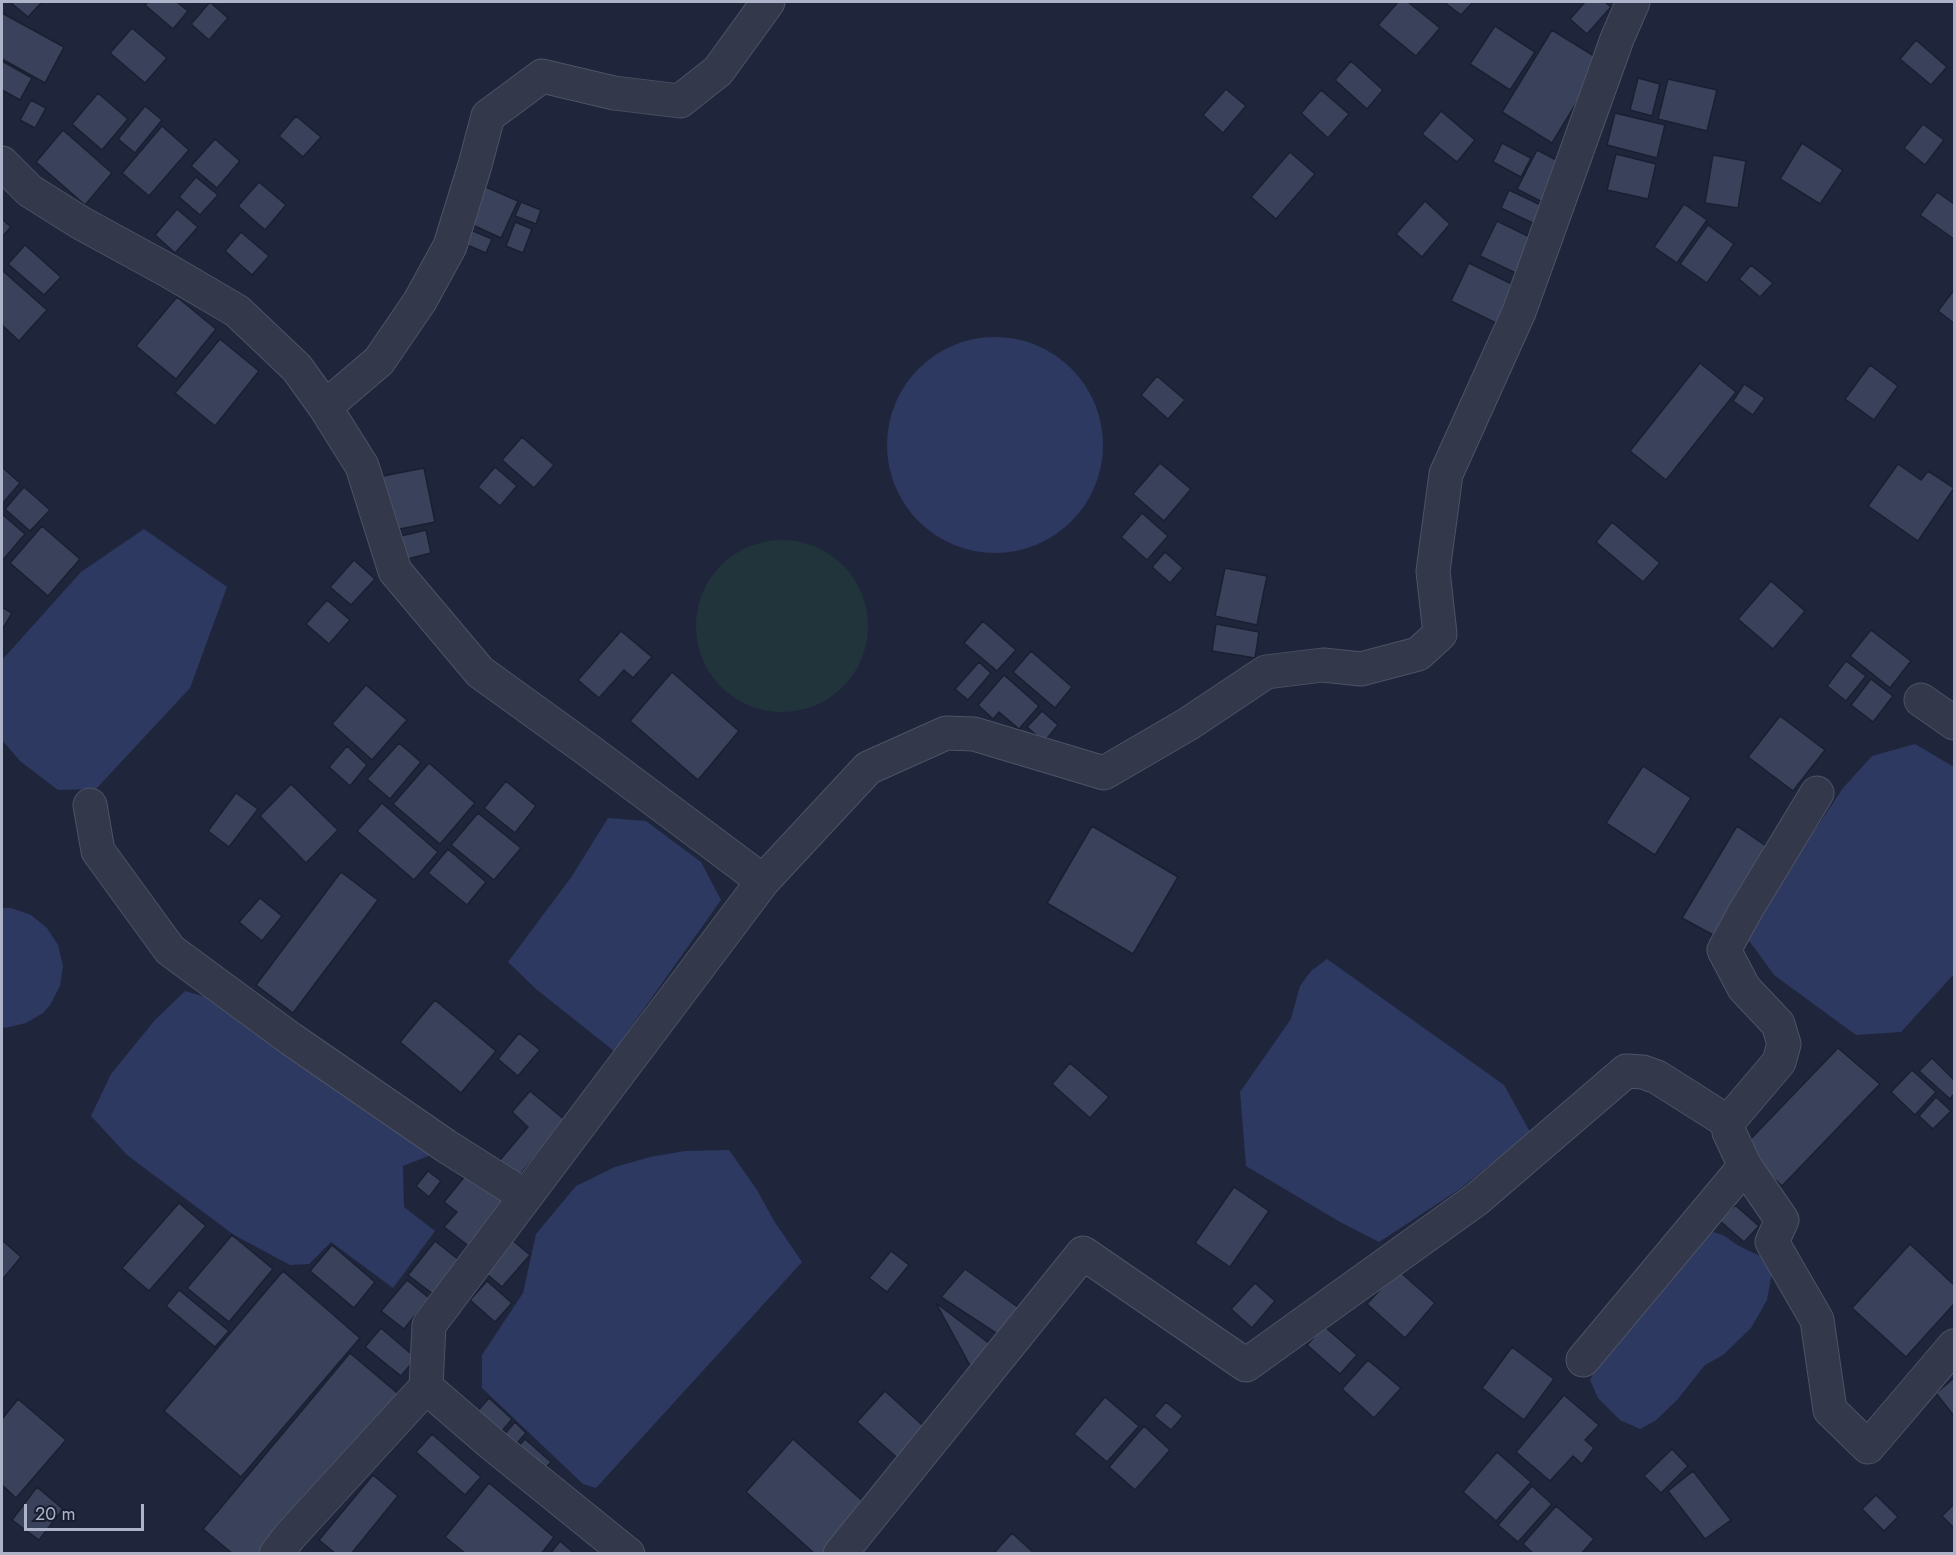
<!DOCTYPE html>
<style>
body{margin:0}
#map{position:relative;width:1956px;height:1555px;overflow:hidden;background:#1f263b;font-family:Jost,sans-serif}
canvas{display:block}
.frame{position:absolute;inset:0;border:3px solid #adb3c8;pointer-events:none}
.scale{position:absolute;left:24px;top:1504px;width:120px;height:27px;box-sizing:border-box;border:3px solid #adb3c8;border-top:0;padding-left:8px;font-size:18px;line-height:21px;white-space:nowrap;color:#adb3c8;-webkit-text-stroke:4px #181e2f;paint-order:stroke}
</style>
<div id="map">
<canvas width="1956" height="1555"></canvas>
<div class="frame"></div>
<div class="scale">20 m</div>
</div>
<script>
const c = document.querySelector('canvas').getContext('2d');
c.lineJoin = 'round';
function paint(path, color) { c.fillStyle = color; c.fill(path, 'evenodd'); }
const poly = rows => new Path2D(rows.map(r => 'M' + r).join(''));
function stroke(path, color, width, dash) { c.strokeStyle = color; c.lineWidth = width; c.lineCap = dash ? 'butt' : 'round'; c.setLineDash(dash || []); c.stroke(path); }
const green = poly([
 '696 626a86 86 0 1 1 172 0a86 86 0 1 1-172 0Z'
]);
const water = poly([
 '887 445a108 108 0 1 1 216 0a108 108 0 1 1-216 0Z',
 [144,529,227,587,190,688,96,789,58,790,20,761,2,740,2,660,81,572],
 [1915,744,1954,767,1954,974,1901,1032,1856,1035,1774,975,1745,935,1843,788,1872,756],
 [608,818,646,821,701,862,721,900,614,1051,536,989,508,962,572,876],
 [2,908,11,908,31,915,47,928,58,945,63,966,60,986,50,1005,43,1013,26,1023,5,1028,2,1027],
 [1327,959,1504,1085,1530,1132,1460,1189,1379,1242,1340,1222,1246,1166,1240,1092,1291,1019,1300,986,1311,971],
 [185,991,216,1000,431,1155,403,1166,404,1207,435,1231,393,1288,331,1242,309,1264,290,1265,234,1235,127,1155,91,1116,111,1074,155,1020],
 [729,1150,757,1190,774,1221,802,1262,596,1488,583,1484,482,1388,482,1355,523,1293,536,1234,576,1186,615,1167,650,1157,685,1151],
 [1709,1231,1723,1235,1739,1246,1760,1256,1772,1273,1767,1300,1751,1328,1723,1355,1705,1365,1677,1400,1655,1421,1640,1429,1620,1420,1598,1398,1590,1380,1601,1359]
]);
const building = poly([
 [10,2,42,2,28,17,10,2],
 [148,2,177,2,188,11,173,29,145,5,148,2],
 [210,2,228,18,209,40,191,24,210,2],
 [1398,2,1408,2,1440,28,1416,56,1378,25,1398,2],
 [1444,2,1473,2,1461,15,1444,2],
 [1585,2,1605,2,1611,7,1587,34,1570,19,1585,2],
 [2,13,64,47,45,83,2,59,2,13],
 [1495,26,1535,52,1510,90,1470,64,1495,26],
 [132,28,167,58,145,83,110,53,132,28],
 [1552,30,1602,61,1552,143,1502,112,1552,30],
 [1916,40,1947,67,1931,85,1900,59,1916,40],
 [2,61,32,78,20,100,2,90,2,61],
 [1351,61,1383,90,1367,109,1335,80,1351,61],
 [1638,78,1660,84,1652,116,1630,110,1638,78],
 [1668,79,1717,90,1707,131,1658,119,1668,79],
 [1226,89,1246,106,1223,133,1203,115,1226,89],
 [1321,90,1349,114,1328,138,1301,113,1321,90],
 [98,93,128,119,102,150,72,124,98,93],
 [31,100,46,108,35,128,20,120,31,100],
 [145,106,162,120,135,153,118,139,145,106],
 [1441,111,1475,140,1457,162,1422,134,1441,111],
 [1615,113,1665,125,1657,158,1607,145,1615,113],
 [296,116,321,137,303,157,279,136,296,116],
 [1923,124,1944,140,1925,165,1904,148,1923,124],
 [162,126,189,150,149,196,122,173,162,126],
 [63,130,112,173,85,205,36,162,63,130],
 [215,139,240,161,217,188,191,166,215,139],
 [1502,143,1531,158,1521,177,1493,162,1502,143],
 [1802,143,1843,170,1820,204,1780,179,1802,143],
 [1537,150,1568,166,1548,205,1517,189,1537,150],
 [1290,152,1315,174,1276,219,1251,197,1290,152],
 [1616,154,1656,164,1648,199,1607,190,1616,154],
 [1713,155,1746,161,1738,208,1705,203,1713,155],
 [196,177,218,195,200,215,179,197,196,177],
 [259,182,286,205,265,230,238,206,259,182],
 [479,184,518,201,501,238,462,220,479,184],
 [1509,190,1547,208,1539,226,1501,208,1509,190],
 [1937,192,1954,204,1954,239,1920,215,1937,192],
 [1425,201,1450,224,1422,257,1396,234,1425,201],
 [521,202,541,210,536,224,515,216,521,202],
 [1684,204,1707,220,1677,263,1654,247,1684,204],
 [177,209,198,227,175,253,155,235,177,209],
 [2,219,11,227,2,237,2,219],
 [1497,221,1538,241,1522,276,1480,256,1497,221],
 [515,222,532,229,523,253,506,246,515,222],
 [1708,225,1734,244,1707,283,1680,264,1708,225],
 [466,228,492,239,486,253,460,242,466,228],
 [241,232,269,256,252,275,225,251,241,232],
 [25,245,61,277,44,295,8,264,25,245],
 [1469,263,1516,286,1498,324,1451,301,1469,263],
 [1751,265,1773,283,1760,297,1739,279,1751,265],
 [3,271,47,310,19,341,2,325,2,273,3,271],
 [1954,290,1954,323,1938,311,1954,290],
 [177,297,216,329,176,379,136,346,177,297],
 [220,339,259,371,215,426,175,393,220,339],
 [1700,363,1736,392,1666,480,1630,451,1700,363],
 [1870,365,1898,386,1874,420,1845,399,1870,365],
 [1157,376,1185,400,1168,419,1141,395,1157,376],
 [1744,384,1765,398,1753,415,1733,401,1744,384],
 [522,437,554,465,534,488,502,460,522,437],
 [1160,463,1191,489,1164,521,1133,494,1160,463],
 [1898,464,1921,480,1928,471,1954,488,1918,541,1868,506,1898,464],
 [2,467,20,483,2,504,2,467],
 [495,467,517,486,500,506,478,487,495,467],
 [424,468,435,522,390,531,378,477,424,468],
 [24,487,50,510,30,531,5,509,24,487],
 [1142,513,1168,536,1147,560,1121,537,1142,513],
 [2,514,25,534,2,561,2,514],
 [1612,522,1660,563,1643,582,1596,542,1612,522],
 [42,526,80,559,48,596,10,563,42,526],
 [426,530,431,553,403,560,397,537,426,530],
 [1165,552,1183,568,1170,583,1152,567,1165,552],
 [354,560,375,579,351,605,330,587,354,560],
 [1225,568,1267,576,1257,625,1215,616,1225,568],
 [1771,581,1805,611,1773,649,1738,619,1771,581],
 [327,600,350,620,329,644,306,624,327,600],
 [2,607,12,613,2,630,2,607],
 [983,621,1016,650,997,671,964,643,983,621],
 [1216,624,1259,632,1255,658,1212,651,1216,624],
 [1871,630,1911,661,1890,688,1850,656,1871,630],
 [621,631,652,657,633,678,624,670,599,698,578,680,621,631],
 [1031,651,1072,687,1055,708,1013,672,1031,651],
 [1846,661,1866,676,1846,701,1827,686,1846,661],
 [979,662,991,673,968,700,955,689,979,662],
 [672,672,739,731,698,780,630,721,672,672],
 [1004,675,1039,706,1019,729,999,712,993,719,978,705,1004,675],
 [1871,679,1893,696,1873,722,1851,705,1871,679],
 [366,685,407,720,372,760,332,724,366,685],
 [1042,711,1058,725,1044,742,1027,727,1042,711],
 [1780,716,1825,750,1793,791,1748,757,1780,716],
 [399,743,421,762,390,799,367,779,399,743],
 [347,746,367,765,350,786,329,767,347,746],
 [429,763,475,803,440,844,393,804,429,763],
 [1643,766,1691,798,1655,855,1606,823,1643,766],
 [506,781,536,806,515,833,484,808,506,781],
 [291,784,338,830,306,863,260,816,291,784],
 [236,793,258,809,229,847,208,831,236,793],
 [382,803,438,852,414,880,357,831,382,803],
 [478,813,521,848,494,880,451,845,478,813],
 [1092,826,1178,877,1133,954,1047,903,1092,826],
 [1737,826,1766,846,1715,936,1682,918,1737,826],
 [448,849,486,882,467,905,428,873,448,849],
 [341,872,378,900,293,1013,256,985,341,872],
 [260,898,282,916,262,941,239,922,260,898],
 [435,1000,496,1051,461,1093,400,1042,435,1000],
 [519,1033,540,1050,518,1076,498,1059,519,1033],
 [1838,1048,1880,1084,1782,1186,1742,1148,1838,1048],
 [1932,1058,1954,1080,1954,1094,1950,1099,1919,1071,1932,1058],
 [1070,1063,1109,1097,1090,1118,1052,1084,1070,1063],
 [1912,1070,1936,1092,1915,1115,1891,1092,1912,1070],
 [530,1091,565,1120,513,1183,494,1167,528,1127,512,1112,530,1091],
 [1936,1097,1951,1111,1933,1129,1919,1116,1936,1097],
 [428,1171,441,1181,429,1197,416,1186,428,1171],
 [469,1171,506,1201,470,1247,444,1227,457,1212,444,1202,469,1171],
 [1234,1187,1269,1211,1230,1267,1195,1243,1234,1187],
 [179,1203,206,1226,149,1291,122,1268,179,1203],
 [1735,1205,1759,1226,1744,1242,1720,1221,1735,1205],
 [232,1235,273,1269,229,1322,187,1288,232,1235],
 [510,1238,530,1255,502,1287,482,1270,510,1238],
 [2,1240,21,1257,2,1280,2,1240],
 [435,1241,459,1260,433,1294,408,1275,435,1241],
 [1910,1244,1954,1285,1954,1304,1906,1357,1852,1308,1910,1244],
 [332,1245,375,1282,354,1308,310,1271,332,1245],
 [891,1251,909,1265,887,1292,869,1278,891,1251],
 [965,1269,1019,1308,999,1335,941,1297,965,1269],
 [1398,1270,1435,1303,1405,1338,1367,1304,1398,1270],
 [283,1271,360,1338,241,1477,164,1411,283,1271],
 [407,1280,429,1298,404,1329,381,1311,407,1280],
 [487,1281,512,1303,495,1322,470,1300,487,1281],
 [1255,1283,1275,1301,1252,1328,1231,1309,1255,1283],
 [179,1290,229,1331,215,1347,166,1306,179,1290],
 [936,1303,990,1344,973,1371,936,1303],
 [1324,1326,1357,1355,1340,1374,1307,1345,1324,1326],
 [381,1328,416,1358,401,1376,365,1347,381,1328],
 [1512,1347,1554,1379,1524,1420,1482,1388,1512,1347],
 [350,1353,402,1397,272,1554,233,1554,203,1529,350,1353],
 [1368,1360,1401,1388,1374,1418,1342,1389,1368,1360],
 [1954,1378,1954,1416,1936,1393,1954,1378],
 [885,1391,930,1432,903,1463,857,1422,885,1391],
 [1564,1395,1599,1425,1585,1440,1594,1448,1582,1464,1573,1456,1550,1481,1516,1452,1564,1395],
 [1105,1397,1139,1426,1107,1462,1074,1434,1105,1397],
 [489,1398,512,1419,493,1442,469,1421,489,1398],
 [18,1399,66,1440,16,1498,2,1485,2,1419,18,1399],
 [1166,1402,1183,1416,1171,1430,1154,1416,1166,1402],
 [515,1422,526,1433,508,1453,497,1443,515,1422],
 [1144,1426,1170,1450,1135,1490,1109,1467,1144,1426],
 [432,1434,481,1477,465,1495,416,1452,432,1434],
 [525,1439,551,1462,534,1481,508,1458,525,1439],
 [793,1439,866,1504,822,1554,815,1554,746,1492,793,1439],
 [1672,1449,1688,1466,1661,1493,1644,1476,1672,1449],
 [1497,1452,1531,1482,1496,1521,1463,1492,1497,1452],
 [1693,1471,1731,1520,1705,1539,1668,1491,1693,1471],
 [373,1475,398,1496,351,1554,336,1554,319,1540,373,1475],
 [489,1483,554,1537,541,1554,466,1554,445,1537,489,1483],
 [1532,1486,1552,1504,1518,1542,1498,1525,1532,1486],
 [37,1487,63,1509,39,1540,12,1520,37,1487],
 [1876,1495,1898,1517,1884,1531,1862,1509,1876,1495],
 [1954,1504,1954,1528,1942,1516,1954,1504],
 [1556,1506,1594,1539,1581,1554,1534,1554,1523,1544,1556,1506],
 [1012,1533,1035,1554,993,1554,1012,1533],
 [560,1541,575,1554,550,1554,560,1541]
]);
const minor = poly([
 [2,163,30,191,81,223,167,270,237,311,297,368,325,407],
 [1921,700,1954,723],
 [90,805,98,851,170,950,291,1039,446,1146,525,1196],
 [763,881,868,768,946,733,974,734,1104,773,1188,724,1266,672,1323,665,1361,669,1418,654,1440,634,1433,571,1446,474,1519,312,1617,39,1633,2],
 [1728,1122,1729,1132,1745,1166,1782,1220,1772,1242,1817,1320,1830,1410,1868,1447,1954,1346],
 [1583,1360,1745,1166],
 [276,1554,289,1537,426,1387],
 [628,1554,492,1444,426,1387,429,1325,763,881,588,750,480,672,395,571,362,466,325,407,379,361,420,301,450,246,475,165,488,116,542,76,614,93,680,101,718,71,768,2],
 [840,1554,1083,1253,1246,1365,1477,1199,1626,1071,1643,1072,1657,1077,1728,1122,1779,1062,1784,1044,1778,1024,1744,988,1724,950,1746,910,1817,793]
]);
paint(green, '#21343c');
paint(water, '#2d3960');
paint(building, '#3a425b');
stroke(building, '#1a2032', 1.5);
stroke(minor, '#4d5366', 35);
stroke(minor, '#33384b', 33);
</script>
